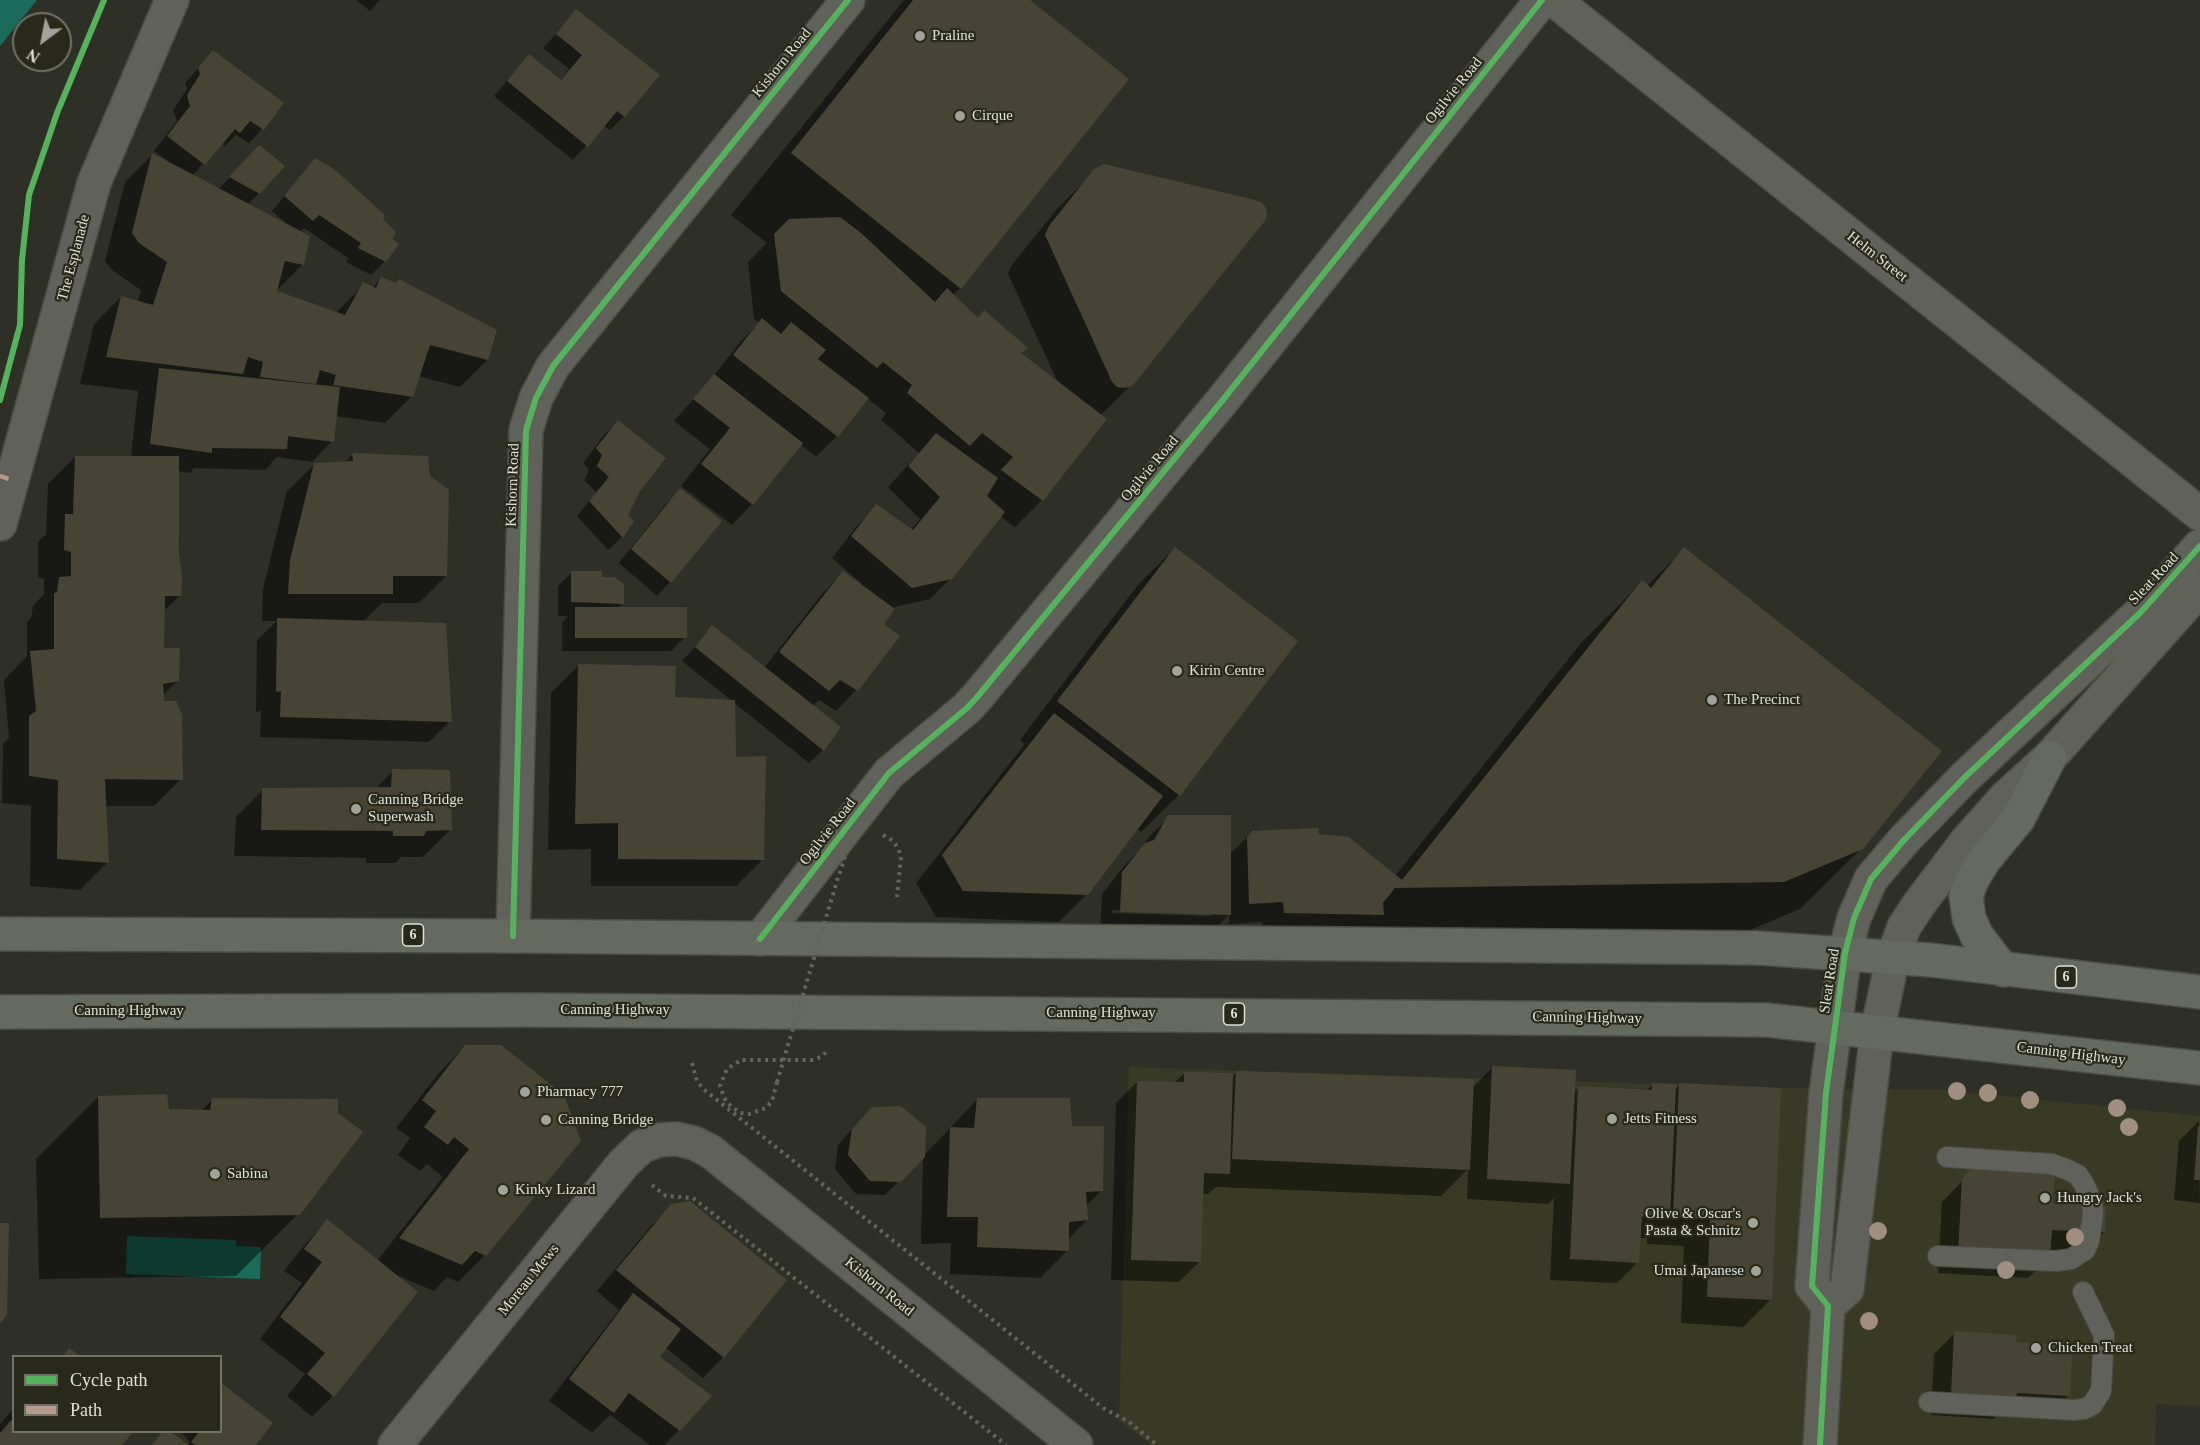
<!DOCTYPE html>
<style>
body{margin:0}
#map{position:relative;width:2200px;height:1445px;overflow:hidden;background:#2e3028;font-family:"Times New Roman",serif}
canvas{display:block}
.legend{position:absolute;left:12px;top:1355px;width:210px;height:78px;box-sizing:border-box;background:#28291a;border:2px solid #717366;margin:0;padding:8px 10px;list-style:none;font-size:18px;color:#dfe1d7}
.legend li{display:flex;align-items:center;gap:12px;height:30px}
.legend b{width:30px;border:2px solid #717366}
.north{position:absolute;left:12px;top:12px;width:60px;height:60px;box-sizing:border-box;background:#28291a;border:2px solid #717366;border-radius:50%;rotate:212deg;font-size:16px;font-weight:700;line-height:24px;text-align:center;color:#dfe1d7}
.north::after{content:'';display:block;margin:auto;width:21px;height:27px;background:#a1a39a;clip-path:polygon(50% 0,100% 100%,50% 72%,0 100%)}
</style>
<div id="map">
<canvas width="2200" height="1445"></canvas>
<ul class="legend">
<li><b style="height:8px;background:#56b35d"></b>Cycle path</li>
<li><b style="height:8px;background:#b69a8f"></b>Path</li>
</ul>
<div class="north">N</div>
</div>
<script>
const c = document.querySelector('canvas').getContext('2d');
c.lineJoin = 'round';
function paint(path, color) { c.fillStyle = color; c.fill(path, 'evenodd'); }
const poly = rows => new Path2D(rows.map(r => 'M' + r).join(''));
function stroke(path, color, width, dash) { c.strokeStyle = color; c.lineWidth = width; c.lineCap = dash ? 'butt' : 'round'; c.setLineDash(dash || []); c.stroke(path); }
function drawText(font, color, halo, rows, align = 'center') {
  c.font = font + ' "Times New Roman",serif'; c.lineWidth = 4.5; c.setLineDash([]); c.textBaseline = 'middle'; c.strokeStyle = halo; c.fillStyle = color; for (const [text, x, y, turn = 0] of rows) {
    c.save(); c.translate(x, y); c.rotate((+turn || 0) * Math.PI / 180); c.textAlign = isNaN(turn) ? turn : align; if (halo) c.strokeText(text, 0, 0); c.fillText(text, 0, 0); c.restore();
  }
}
const built = poly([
 [1129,1067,1781,1088,1943,1090,2200,1116,2200,1406,2156,1404,2155,1445,1152,1445,1119,1420]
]);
const water = poly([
 [0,0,37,0,0,46],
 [127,1236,236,1240,236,1246,261,1247,260,1279,126,1274]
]);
const shadow = poly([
 [356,0,380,0,370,11],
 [904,0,1028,0,960,288,952,296,977,319,984,312,1019,354,1058,383,1008,274,1011,266,1056,210,1094,172,1133,383,1100,416,1105,419,1042,500,1015,527,1000,516,951,578,930,599,891,608,882,624,856,690,836,711,819,700,813,706,823,750,809,763,733,702,734,758,763,859,736,886,591,886,591,849,548,850,551,693,578,666,674,698,732,701,682,661,713,627,764,668,822,594,843,573,860,585,862,584,832,558,856,527,876,506,911,530,920,519,888,487,919,453,881,420,886,413,867,398,837,436,816,457,800,444,752,504,732,525,681,486,710,449,674,421,713,377,741,341,759,323,754,319,748,262,767,243,731,215],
 [577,11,624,116,610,130,604,125,573,160,494,96,529,56,560,81,569,69,543,48],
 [213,52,262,129,249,143,236,135,225,146,222,142,192,176,218,190,245,161,259,193,247,205,288,225,272,211,315,160,381,219,390,240,396,244,385,261,371,275,346,262,348,258,304,228,300,232,303,264,275,292,336,313,364,284,372,288,382,278,487,360,460,387,418,376,412,396,385,423,335,416,332,441,312,462,277,457,265,470,194,468,190,473,178,471,180,595,163,612,163,650,178,680,162,696,181,779,154,806,105,806,107,863,80,890,30,886,31,806,2,803,3,744,9,738,4,680,27,656,27,622,31,618,33,606,44,594,44,579,38,577,38,542,46,534,48,484,75,457,131,457,138,391,80,384,94,324,121,297,137,302,141,290,112,270,105,261,125,182,152,155,167,163,168,161,154,151,177,121,173,110,187,89,185,83],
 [618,422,638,490,626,515,632,521,622,537,608,550,577,516,596,492,584,480,589,470,583,463,604,435],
 [352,455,429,477,446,576,419,603,382,603,363,622,450,721,429,742,260,737,261,711,256,712,257,640,277,621,262,621,263,589,287,491,315,464,344,463],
 [680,490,670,582,657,596,619,563,666,504],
 [1175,548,1179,795,1141,832,1136,829,1087,894,1059,922,936,917,916,883,1025,744,1020,740,1137,586],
 [1684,549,1862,848,1800,909,1722,942,1264,934,1262,922,1229,924,1229,915,1208,935,1100,932,1102,894,1124,866,1142,848,1148,838,1169,817,1229,855,1253,832,1318,836,1395,876,1581,643,1642,582,1647,586],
 [1112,910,1211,913,1211,916,1112,913],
 [572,572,600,579,622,604,617,609,685,637,671,651,562,651,562,623,568,616,558,616,558,586],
 [393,771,450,830,423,857,401,857,396,863,366,863,366,858,234,856,236,817,263,790,375,789],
 [465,1046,485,1255,458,1282,447,1277,434,1291,396,1275,333,1396,312,1417,287,1396,305,1374,260,1339,302,1283,284,1271,307,1242,327,1221,377,1261,443,1177,427,1164,420,1171,398,1155,410,1138,396,1128,438,1074],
 [1493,1067,1573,1093,1579,1087,1646,1091,1653,1084,1675,1090,1680,1084,1770,1300,1743,1327,1681,1323,1684,1246,1647,1244,1647,1238,1639,1238,1638,1262,1617,1283,1550,1280,1554,1198,1548,1204,1467,1199,1468,1169,1441,1196,1216,1187,1208,1194,1202,1194,1200,1261,1179,1282,1111,1280,1116,1103,1137,1082,1174,1083,1185,1073,1232,1077,1237,1072,1472,1088],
 [98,1097,168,1110,201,1111,212,1100,298,1214,236,1276,39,1279,36,1159],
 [977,1100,1071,1127,1102,1190,1086,1206,1087,1220,1068,1239,1068,1250,1040,1278,950,1274,951,1243,921,1244,923,1157,885,1195,856,1194,835,1169,838,1145,858,1122,924,1155],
 [2199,1121,2200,1203,2174,1200,2179,1141],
 [1973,1170,2052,1204,2104,1232,2083,1252,2049,1251,2049,1257,2028,1278,1938,1273,1942,1202],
 [672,1205,723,1357,703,1378,666,1348,658,1357,679,1430,664,1445,650,1445,610,1415,592,1433,549,1401,619,1310,597,1291,651,1226],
 [1955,1333,2015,1344,2052,1346,2055,1343,2068,1396,2047,1416,1999,1413,1994,1419,1931,1415,1934,1354],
 [14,1408,14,1432,131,1432,120,1445,0,1445,0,1424],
 [181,1432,220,1432,254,1445,187,1445,190,1442]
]);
const building = poly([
 [913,0,1030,0,1129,79,961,289,791,153],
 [576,9,660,75,625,117,617,111,588,147,507,81,529,54,561,80,582,55,556,34],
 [213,50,284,103,264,130,250,121,240,133,235,129,205,165,167,136,190,106,187,95,200,74,198,68],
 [259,145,285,166,260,194,229,177],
 [152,153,310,236,304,265,285,261,277,291,345,315,363,282,376,288,381,277,396,283,399,279,497,330,488,360,430,345,413,397,333,385,336,375,320,370,316,384,260,377,263,362,248,357,243,374,106,357,121,296,153,305,167,262,139,243,132,233],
 [315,158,334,169,385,215,383,219,396,232,392,239,399,244,386,262,358,248,361,243,319,215,313,221,284,196],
 [1104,164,1255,200,1261,202,1266,208,1267,216,1264,222,1134,384,1130,387,1123,388,1117,387,1112,382,1045,235,1049,226,1093,170],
 [840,217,861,233,935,302,947,288,978,318,984,310,1028,348,1021,353,1107,419,1043,501,1001,470,1013,457,982,433,970,446,907,393,912,385,883,362,877,368,781,291,774,234,789,219],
 [762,318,781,334,791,322,826,350,818,359,869,398,838,437,733,355],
 [159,368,340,387,334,442,288,436,287,449,212,448,212,453,150,444],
 [714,374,803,443,753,505,701,464,730,428,693,399],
 [618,420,666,458,640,491,628,515,634,521,623,538,589,501,609,477,597,466,602,455,596,448],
 [936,433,998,478,987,496,1005,512,952,579,912,588,851,536,876,504,913,530,940,497,908,466],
 [352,453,428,456,430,476,449,490,447,576,393,576,393,594,288,594,290,560,314,463,353,461],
 [75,456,179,456,179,552,182,576,181,596,165,596,164,648,180,648,179,681,163,684,164,701,176,701,182,715,183,780,105,779,109,863,57,859,58,780,29,776,29,716,36,711,30,651,54,649,54,593,57,592,59,577,71,576,71,552,64,550,65,514,73,514],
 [680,488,722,521,671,583,631,549],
 [1175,547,1298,641,1180,796,1057,701],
 [1684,547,1942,751,1863,849,1784,882,1395,888,1383,903,1384,915,1284,913,1283,902,1249,904,1247,838,1252,831,1318,828,1319,834,1349,837,1402,880,1642,580,1651,588],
 [571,571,602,571,602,577,614,577,624,584,624,604,571,602],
 [843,571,895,609,884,624,900,636,858,691,840,680,829,691,779,652],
 [575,607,687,607,687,638,575,638],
 [277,618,446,623,452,722,280,717,281,691,276,692],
 [712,625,841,727,824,751,695,647],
 [578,664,676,666,675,697,735,700,736,757,766,756,764,860,618,859,618,823,575,824],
 [1054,713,1163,796,1088,895,963,891,942,855],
 [392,769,450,770,452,830,426,831,424,836,393,836,393,831,261,830,262,788,391,787],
 [1168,815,1231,815,1231,915,1120,912,1122,872,1145,843,1154,840],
 [465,1045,501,1045,564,1095,581,1141,486,1256,475,1251,462,1265,399,1238,469,1149,454,1137,448,1145,424,1127,436,1111,422,1100],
 [1492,1066,1576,1070,1570,1184,1487,1179],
 [1236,1071,1474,1079,1470,1170,1232,1159],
 [1184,1072,1233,1073,1230,1174,1204,1173,1201,1262,1131,1260,1137,1081,1184,1082],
 [1652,1083,1676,1084,1670,1218,1642,1216,1639,1263,1570,1259,1578,1086,1652,1090],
 [1679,1083,1781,1088,1772,1300,1707,1297,1710,1219,1673,1217],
 [167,1094,169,1109,210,1110,212,1098,338,1099,338,1113,363,1132,300,1215,100,1218,98,1096],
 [977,1098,1070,1098,1072,1126,1104,1126,1103,1191,1086,1192,1088,1220,1069,1222,1069,1251,977,1247,978,1217,947,1217,950,1127,974,1128],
 [901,1106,926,1127,925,1157,901,1182,870,1181,848,1155,852,1129,872,1107],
 [2198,1126,2200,1126,2200,1180,2194,1180],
 [1972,1168,2055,1172,2053,1203,2106,1206,2105,1232,2052,1230,2050,1258,1958,1253,1962,1179],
 [690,1201,787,1280,724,1358,616,1270,671,1204],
 [327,1219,418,1292,334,1397,307,1374,325,1353,280,1317,322,1262,304,1249],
 [0,1223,9,1223,7,1315,0,1324],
 [633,1293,681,1329,660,1357,712,1396,680,1431,629,1393,614,1413,569,1379],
 [1954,1331,2017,1335,2016,1342,2054,1345,2054,1342,2073,1343,2070,1396,2017,1393,2016,1399,1951,1395],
 [69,1348,80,1356,63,1356],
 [220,1382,273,1423,256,1445,195,1445,191,1442,199,1432,220,1432],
 [14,1417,14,1432,133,1432,122,1445,0,1445,0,1433],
 [162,1432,171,1432,189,1445,152,1445]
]);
const path = poly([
 [883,835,893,841,898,848,901,857,897,897],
 [692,1063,696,1078,702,1088,1103,1408,1129,1422,1157,1445],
 [777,1082,772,1101,766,1108,749,1114,740,1113,726,1102,720,1086,727,1069,741,1060,812,1060,821,1057,828,1050],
 [652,1185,666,1196,693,1198,1006,1445]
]);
const service = poly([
 [1938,1256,2056,1261,2071,1259,2085,1250,2089,1241,2093,1215,2092,1202,2084,1184,2078,1175,2066,1169,2052,1164,1947,1157],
 [1929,1402,2074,1410,2084,1409,2092,1405,2101,1391,2104,1335,2083,1292]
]);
const minor = poly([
 [1554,0,2200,514],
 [513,936,526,430,536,398,553,366,848,0],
 [760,939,889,773,967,708,978,696,1222,401,1542,0],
 [1828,1306,1847,1289,1877,1032,1893,957,1904,927,1919,904,1966,842,2006,797,2050,757,2200,589],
 [395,1445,624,1163,642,1146,659,1140,677,1139,694,1143,710,1151,1076,1445],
 [1820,1445,1828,1306,1812,1286,1826,1093,1845,953,1854,918,1871,879,1904,840,1964,778,2141,612,2200,546]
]);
const tertiary = poly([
 [0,524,94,183,172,0]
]);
const trunk = poly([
 [0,934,513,936,1758,948,1931,960,2200,992],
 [2003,970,1977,936,1969,918,1966,896,1972,880,1984,860,2018,819,2050,757],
 [0,1012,527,1010,1767,1020,2200,1068]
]);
const pathBridge = poly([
 [777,1082,836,884,847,851]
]);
const quiet = poly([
 [0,476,12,480]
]);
const cycleway = poly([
 [0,400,20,325,22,260,29,195,57,113,104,0],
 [513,936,526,430,536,398,553,366,848,0],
 [760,939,889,773,967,708,978,696,1222,401,1542,0],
 [1820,1445,1828,1306,1812,1286,1826,1093,1845,953,1854,918,1871,879,1904,840,1964,778,2141,612,2200,546]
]);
const trees = [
 [1957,1091],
 [1988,1093],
 [2030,1100],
 [2117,1108],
 [2129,1127],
 [1878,1231],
 [2075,1237],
 [2006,1270],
 [1869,1321]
];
const markers = [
 [920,36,6,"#a1a39a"],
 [960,116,6,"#a1a39a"],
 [1177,671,6,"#a1a39a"],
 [1712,700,6,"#a1a39a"],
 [356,809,6,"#a1a39a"],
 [525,1092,6,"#a1a39a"],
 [1612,1119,6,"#a1a39a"],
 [546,1120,6,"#a1a39a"],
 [215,1174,6,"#a1a39a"],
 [503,1190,6,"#a1a39a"],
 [2045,1198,6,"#a1a39a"],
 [1753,1223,6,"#a1a39a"],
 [1756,1271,6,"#a1a39a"],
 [2036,1348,6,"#a1a39a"]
];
const shields = [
 [413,935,21],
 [2066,977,21],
 [1234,1014,21]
];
const shieldNames = [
 ["6",413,935],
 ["6",2066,977],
 ["6",1234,1014]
];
const poiNames = [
 ["Praline",932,36],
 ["Cirque",972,116],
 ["Kirin Centre",1189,671],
 ["The Precinct",1724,700],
 ["Canning Bridge",368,800],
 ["Superwash",368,817],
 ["Pharmacy 777",537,1092],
 ["Jetts Fitness",1624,1119],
 ["Canning Bridge",558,1120],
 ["Sabina",227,1174],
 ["Kinky Lizard",515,1190],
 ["Hungry Jack's",2057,1198],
 ["Olive & Oscar's",1741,1214,"right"],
 ["Pasta & Schnitz",1741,1231,"right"],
 ["Umai Japanese",1744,1271,"right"],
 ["Chicken Treat",2048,1348]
];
const streetNames = [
 ["Kishorn Road",782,63,-51],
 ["Ogilvie Road",1454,91,-51],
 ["Helm Street",1877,257,38],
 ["The Esplanade",74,258,-75],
 ["Ogilvie Road",1150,469,-50],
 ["Kishorn Road",513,485,-88],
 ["Sleat Road",2154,579,-47],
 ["Ogilvie Road",828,832,-52],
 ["Sleat Road",1830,981,-81],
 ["Canning Highway",615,1010],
 ["Canning Highway",129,1011],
 ["Canning Highway",1101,1013],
 ["Canning Highway",1587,1018,1],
 ["Canning Highway",2071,1054,7],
 ["Moreau Mews",529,1280,-51],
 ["Kishorn Road",879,1287,39]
];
paint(built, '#383a25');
paint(water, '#1a6b5a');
paint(shadow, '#0007');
paint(building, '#484435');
stroke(service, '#4a4c44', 22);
stroke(minor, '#4a4c44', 36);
stroke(tertiary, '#4a4c44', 36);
stroke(trunk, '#4a4c44', 36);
stroke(path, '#63645e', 4, [3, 4.5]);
stroke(service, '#5f615a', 20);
stroke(minor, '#5f615a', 33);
stroke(tertiary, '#5f615a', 33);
stroke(trunk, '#646a60', 33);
stroke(pathBridge, '#63645e', 4, [3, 4.5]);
stroke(quiet, '#b69a8f', 4.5, [9, 4.5]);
stroke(cycleway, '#56b35d', 6);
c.fillStyle = '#a08e80';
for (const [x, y] of trees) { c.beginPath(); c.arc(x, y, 9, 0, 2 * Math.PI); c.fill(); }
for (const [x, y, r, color] of markers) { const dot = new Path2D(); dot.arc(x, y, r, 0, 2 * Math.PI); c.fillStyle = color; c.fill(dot); stroke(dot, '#28291a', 2); }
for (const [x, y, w] of shields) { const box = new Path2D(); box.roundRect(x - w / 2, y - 11, w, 22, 4.5); c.fillStyle = '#28291a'; c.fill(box); stroke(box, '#dfe1d7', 1.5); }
drawText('bold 14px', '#dfe1d7', null, shieldNames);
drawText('15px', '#dfe1d7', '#28291a', poiNames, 'left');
drawText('15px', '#dfe1d7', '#28291a', streetNames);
</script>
